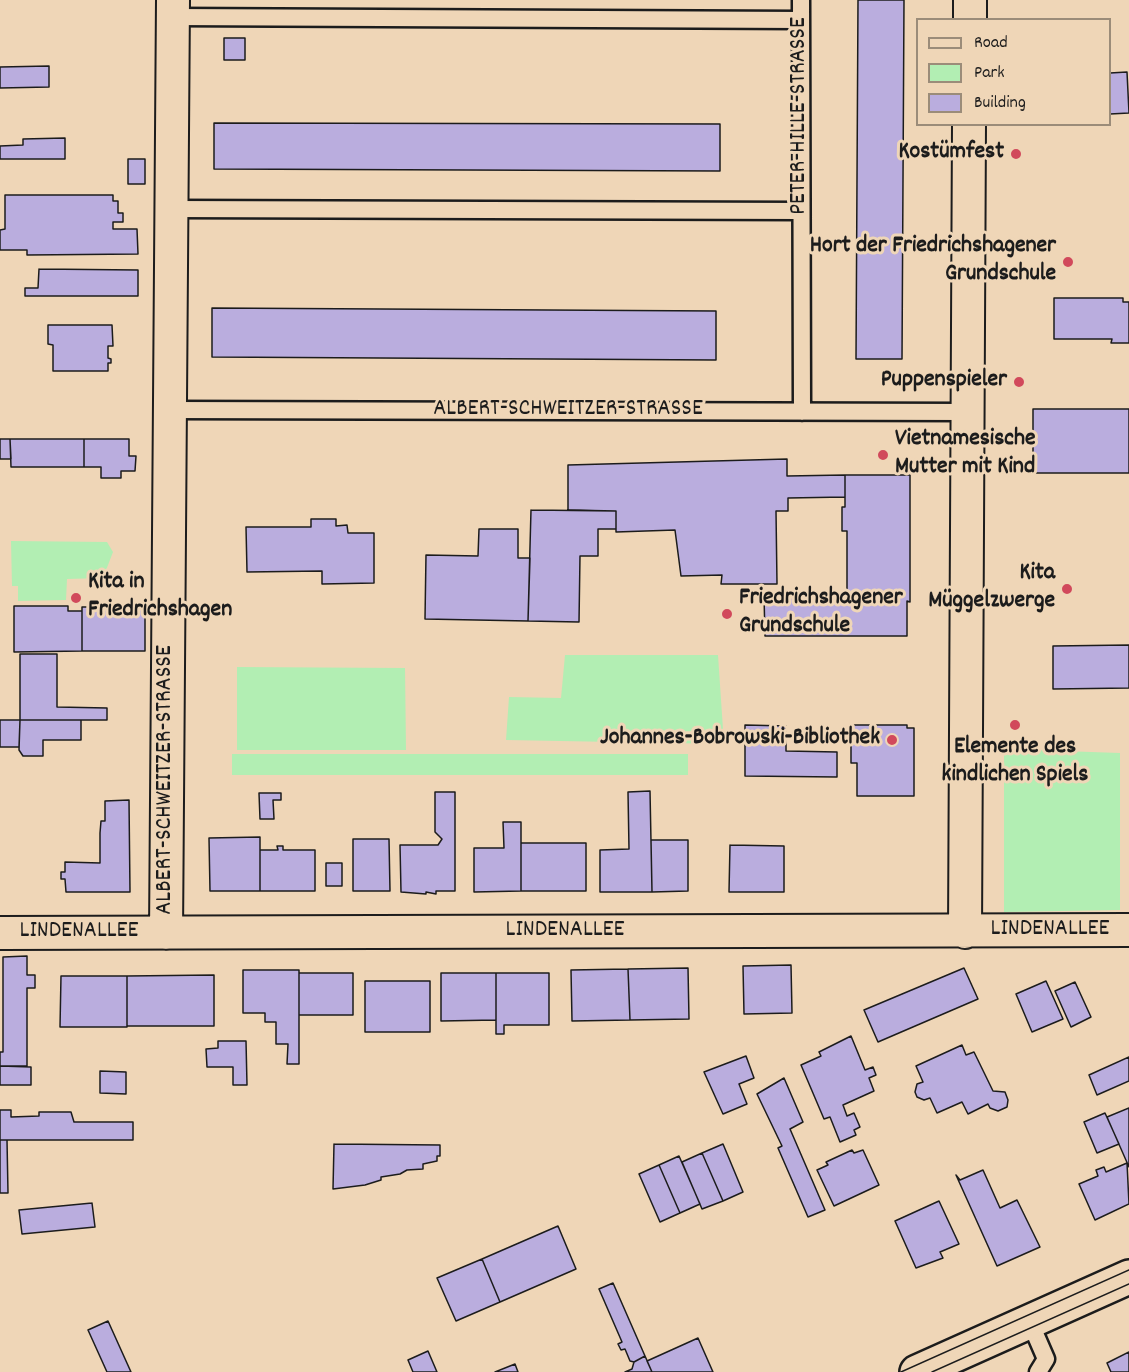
<!DOCTYPE html>
<meta charset="utf-8">
<style>
body{margin:0}
#map{position:relative;width:1129px;height:1372px;overflow:hidden;background:#efd6b7;font-family:Dekko,sans-serif}
canvas{display:block}
.legend{position:absolute;left:916px;top:18px;width:195px;height:108px;box-sizing:border-box;background:#efd6b7;border:2px solid #9b8c79;margin:0;padding:8px 10px;list-style:none;font-size:18px;color:#1c1c1c}
.legend li{display:flex;align-items:center;gap:12px;height:30px}
.legend b{width:30px;border:2px solid #9b8c79}
</style>
<div id="map">
<canvas width="1129" height="1372"></canvas>
<ul class="legend">
<li><b style="height:8px;background:#efd6b7"></b>Road</li>
<li><b style="height:16px;background:#b2eeb3"></b>Park</li>
<li><b style="height:16px;background:#baadde"></b>Building</li>
</ul>
</div>
<script>
const c = document.querySelector('canvas').getContext('2d');
c.lineJoin = 'round';
function paint(path, color) { c.fillStyle = color; c.fill(path, 'evenodd'); }
const poly = rows => new Path2D(rows.map(r => 'M' + r).join(''));
function stroke(path, color, width, dash) { c.strokeStyle = color; c.lineWidth = width; c.lineCap = dash ? 'butt' : 'round'; c.setLineDash(dash || []); c.stroke(path); }
function drawText(font, color, halo, rows, align = 'center') {
  c.font = font + ' Dekko,sans-serif'; c.lineWidth = 6; c.setLineDash([]); c.textBaseline = 'middle'; c.strokeStyle = halo; c.fillStyle = color; for (const [text, x, y, turn = 0] of rows) {
    c.save(); c.translate(x, y); c.rotate((+turn || 0) * Math.PI / 180); c.textAlign = isNaN(turn) ? turn : align; if (halo) c.strokeText(text, 0, 0); c.fillText(text, 0, 0); c.restore();
  }
}
const green = poly([
 [11,541,107,542,113,552,103,578,67,579,66,600,18,601,18,586,12,586],
 [565,655,718,655,724,744,506,740,509,697,561,698],
 [237,667,405,668,406,750,237,750],
 [1004,749,1120,753,1120,910,1004,912],
 [232,754,688,754,688,775,232,775]
]);
const building = poly([
 [858,0,904,0,902,359,856,359,858,0],
 [224,38,245,38,245,60,224,60,224,38],
 [49,66,49,87,0,88,0,67,49,66],
 [1127,72,1129,113,1110,114,1110,73,1127,72],
 [214,123,720,124,720,171,214,169,214,123],
 [65,138,65,159,0,159,0,146,23,145,23,139,65,138],
 [128,159,145,159,145,184,128,184,128,159],
 [5,195,113,195,113,201,118,201,118,213,123,213,123,222,113,222,113,229,137,229,138,254,27,255,27,250,0,250,0,230,5,229,5,195],
 [39,269,138,270,138,296,25,296,25,288,38,288,39,269],
 [1054,298,1123,298,1123,302,1129,302,1129,343,1111,343,1112,339,1054,339,1054,298],
 [212,308,716,311,716,360,212,357,212,308],
 [48,325,112,325,113,346,108,346,108,358,111,359,111,363,108,363,108,371,53,371,53,345,48,344,48,325],
 [1033,409,1129,409,1129,473,1033,473,1033,409],
 [0,439,10,439,11,459,0,459,0,439],
 [10,439,84,439,84,467,11,467,10,439],
 [84,439,129,439,129,456,136,456,135,471,121,471,121,478,101,478,101,467,84,467,84,439],
 [787,459,787,476,845,475,845,497,788,498,788,511,776,511,777,584,721,584,722,575,681,576,675,530,616,532,616,511,568,510,568,465,787,459],
 [845,475,910,475,910,602,907,601,907,636,765,636,764,596,847,598,847,531,842,531,842,507,845,507,845,475],
 [531,510,616,511,616,529,598,529,598,556,580,556,579,622,528,621,531,510],
 [311,519,336,519,336,526,347,525,348,533,374,533,374,583,322,584,322,571,247,572,246,527,311,527,311,519],
 [479,529,518,529,518,558,530,558,528,621,425,619,426,555,478,556,479,529],
 [14,606,68,606,68,611,82,611,82,651,14,652,14,606],
 [82,607,145,607,145,651,82,651,82,607],
 [1129,645,1129,688,1053,689,1053,646,1129,645],
 [20,654,57,654,57,707,107,708,107,720,20,720,20,654],
 [0,720,20,720,19,747,0,747,0,720],
 [20,720,81,720,81,740,43,740,43,756,23,756,19,750,20,720],
 [745,725,786,726,786,751,837,752,837,777,745,776,745,725],
 [851,725,907,725,907,728,914,728,914,796,857,796,857,763,851,763,851,725],
 [650,791,652,892,600,892,600,850,629,849,628,792,650,791],
 [435,792,455,792,455,891,436,891,436,894,426,892,426,894,401,892,400,845,438,845,442,839,435,832,435,792],
 [259,793,281,793,281,800,273,800,274,819,260,819,259,793],
 [129,800,130,892,66,892,65,879,61,879,61,872,65,872,65,862,100,863,100,833,101,821,105,821,105,801,129,800],
 [503,822,521,822,521,891,474,892,474,848,504,848,503,822],
 [260,837,260,891,210,891,209,838,260,837],
 [353,839,389,839,390,891,353,891,353,839],
 [651,840,688,840,688,891,652,892,651,840],
 [521,843,586,843,586,891,521,891,521,843],
 [730,845,784,846,784,892,729,892,730,845],
 [277,846,283,846,283,850,315,850,315,891,260,891,260,850,278,850,277,846],
 [326,863,342,863,342,886,326,886,326,863],
 [27,956,27,975,35,975,35,988,27,988,27,1066,0,1066,0,1052,3,1052,3,957,27,956],
 [791,965,792,1013,744,1014,743,966,791,965],
 [688,968,689,1019,630,1020,628,969,688,968],
 [964,968,978,999,878,1042,864,1010,964,968],
 [628,969,630,1020,572,1021,571,970,628,969],
 [243,970,299,970,299,1064,287,1064,288,1044,276,1044,276,1022,265,1022,265,1013,243,1013,243,970],
 [299,973,353,973,353,1015,299,1015,299,973],
 [441,973,496,973,496,1020,441,1021,441,973],
 [496,973,549,973,549,1025,504,1025,504,1034,496,1034,496,973],
 [214,975,214,1026,127,1026,127,976,214,975],
 [61,976,127,976,127,1027,60,1027,61,976],
 [365,981,430,981,430,1032,365,1032,365,981],
 [1046,981,1063,1019,1032,1032,1016,994,1046,981],
 [1075,982,1091,1017,1071,1027,1055,991,1075,982],
 [851,1036,865,1070,873,1067,876,1075,869,1078,874,1091,843,1105,847,1116,854,1113,860,1127,854,1130,856,1135,840,1142,830,1117,824,1119,801,1065,821,1056,819,1052,851,1036],
 [218,1041,246,1041,247,1085,233,1085,233,1067,207,1067,206,1049,218,1048,218,1041],
 [962,1045,966,1055,974,1052,993,1091,1005,1092,1008,1100,1007,1107,998,1111,990,1108,988,1104,968,1114,962,1102,937,1113,930,1098,924,1100,917,1097,915,1092,917,1084,923,1082,916,1066,962,1045],
 [746,1056,754,1078,739,1084,747,1104,723,1114,704,1072,746,1056],
 [1129,1057,1129,1081,1097,1095,1089,1075,1129,1057],
 [0,1066,31,1067,31,1085,0,1085,0,1066],
 [100,1071,126,1072,126,1094,100,1093,100,1071],
 [784,1078,803,1122,790,1129,825,1210,808,1217,778,1148,782,1146,757,1094,784,1078],
 [1129,1108,1129,1167,1107,1117,1129,1108],
 [0,1110,11,1110,11,1117,39,1116,39,1112,71,1112,74,1122,133,1122,133,1140,0,1140,0,1110],
 [1105,1113,1119,1144,1097,1153,1084,1122,1105,1113],
 [0,1140,7,1140,8,1193,0,1193,0,1140],
 [334,1144,440,1145,440,1156,437,1156,437,1161,423,1164,423,1169,407,1170,400,1174,381,1177,381,1180,365,1185,333,1189,334,1144],
 [723,1144,743,1192,723,1201,702,1153,723,1144],
 [852,1150,854,1153,863,1150,879,1185,834,1206,817,1170,828,1165,826,1162,852,1150],
 [702,1153,723,1201,702,1209,682,1162,702,1153],
 [679,1156,700,1204,680,1213,659,1165,679,1156],
 [1127,1163,1129,1204,1095,1220,1079,1184,1098,1176,1096,1170,1104,1167,1106,1172,1127,1163],
 [659,1165,680,1213,660,1222,639,1174,659,1165],
 [983,1170,1000,1208,1017,1200,1040,1247,997,1266,956,1175,960,1180,983,1170],
 [939,1201,959,1244,940,1252,943,1258,916,1268,895,1221,939,1201],
 [92,1203,95,1227,22,1234,19,1210,92,1203],
 [558,1226,576,1269,500,1302,482,1259,558,1226],
 [482,1259,500,1302,456,1321,437,1278,482,1259],
 [613,1283,645,1356,634,1362,630,1361,625,1349,621,1350,618,1344,622,1342,599,1289,613,1283],
 [108,1321,131,1372,107,1372,88,1330,108,1321],
 [698,1338,713,1372,652,1372,647,1361,698,1338],
 [428,1351,437,1372,413,1372,408,1360,428,1351],
 [1129,1352,1129,1372,1111,1372,1107,1363,1129,1352],
 [645,1356,652,1372,625,1372,632,1369,634,1362,645,1356],
 [515,1364,518,1372,495,1372,515,1364]
]);
const lane = poly([
 [801,0,802,412],
 [173,17,801,20],
 [172,209,801,211],
 [169,410,968,412],
 [1030,1322,1046,1359,1038,1372]
]);
const street = poly([
 [970,20,970,0],
 [965,932,969,124],
 [0,933,1129,930],
 [166,933,173,0]
]);
const secondary = poly([
 [917,1372,1129,1277]
]);
const tram = poly([
 [901,1372,1129,1270],
 [932,1372,1129,1284]
]);
const markers = [
 [1016,154,6,"#d1495b"],
 [1068,262,6,"#d1495b"],
 [1019,382,6,"#d1495b"],
 [883,455,6,"#d1495b"],
 [1067,589,6,"#d1495b"],
 [76,598,6,"#d1495b"],
 [727,614,6,"#d1495b"],
 [1015,725,6,"#d1495b"],
 [892,740,6,"#d1495b"]
];
const streetNames = [
 ["PETER-HILLE-STRASSE",801,116,-90],
 ["ALBERT-SCHWEITZER-STRASSE",568,411],
 ["ALBERT-SCHWEITZER-STRASSE",167,780,-90],
 ["LINDENALLEE",1050,931],
 ["LINDENALLEE",565,932],
 ["LINDENALLEE",79,933]
];
const poiNames = [
 ["Kostümfest",1004,154],
 ["Hort der Friedrichshagener",1056,248],
 ["Grundschule",1056,276],
 ["Puppenspieler",1007,382],
 ["Vietnamesische",895,441,"left"],
 ["Mutter mit Kind",895,469,"left"],
 ["Kita",1055,575],
 ["Müggelzwerge",1055,603],
 ["Kita in",88,584,"left"],
 ["Friedrichshagen",88,612,"left"],
 ["Friedrichshagener",739,600,"left"],
 ["Grundschule",739,628,"left"],
 ["Johannes-Bobrowski-Bibliothek",880,740],
 ["Elemente des",1015,749,"center"],
 ["kindlichen Spiels",1015,777,"center"]
];
paint(green, '#b2eeb3');
paint(building, '#baadde');
stroke(building, '#1c1c1c', 1.5);
stroke(lane, '#1c1c1c', 21);
stroke(street, '#1c1c1c', 36);
stroke(secondary, '#1c1c1c', 38);
stroke(lane, '#efd6b7', 16);
stroke(street, '#efd6b7', 32);
stroke(secondary, '#efd6b7', 33);
stroke(tram, '#1c1c1c', 1.5);
for (const [x, y, r, color] of markers) { const dot = new Path2D(); dot.arc(x, y, r, 0, 2 * Math.PI); c.fillStyle = color; c.fill(dot); stroke(dot, '#efd6b7', 2); }
drawText('24px', '#1c1c1c', '#efd6b7', streetNames);
drawText('bold 24px', '#1c1c1c', '#efd6b7', poiNames, 'right');
</script>
